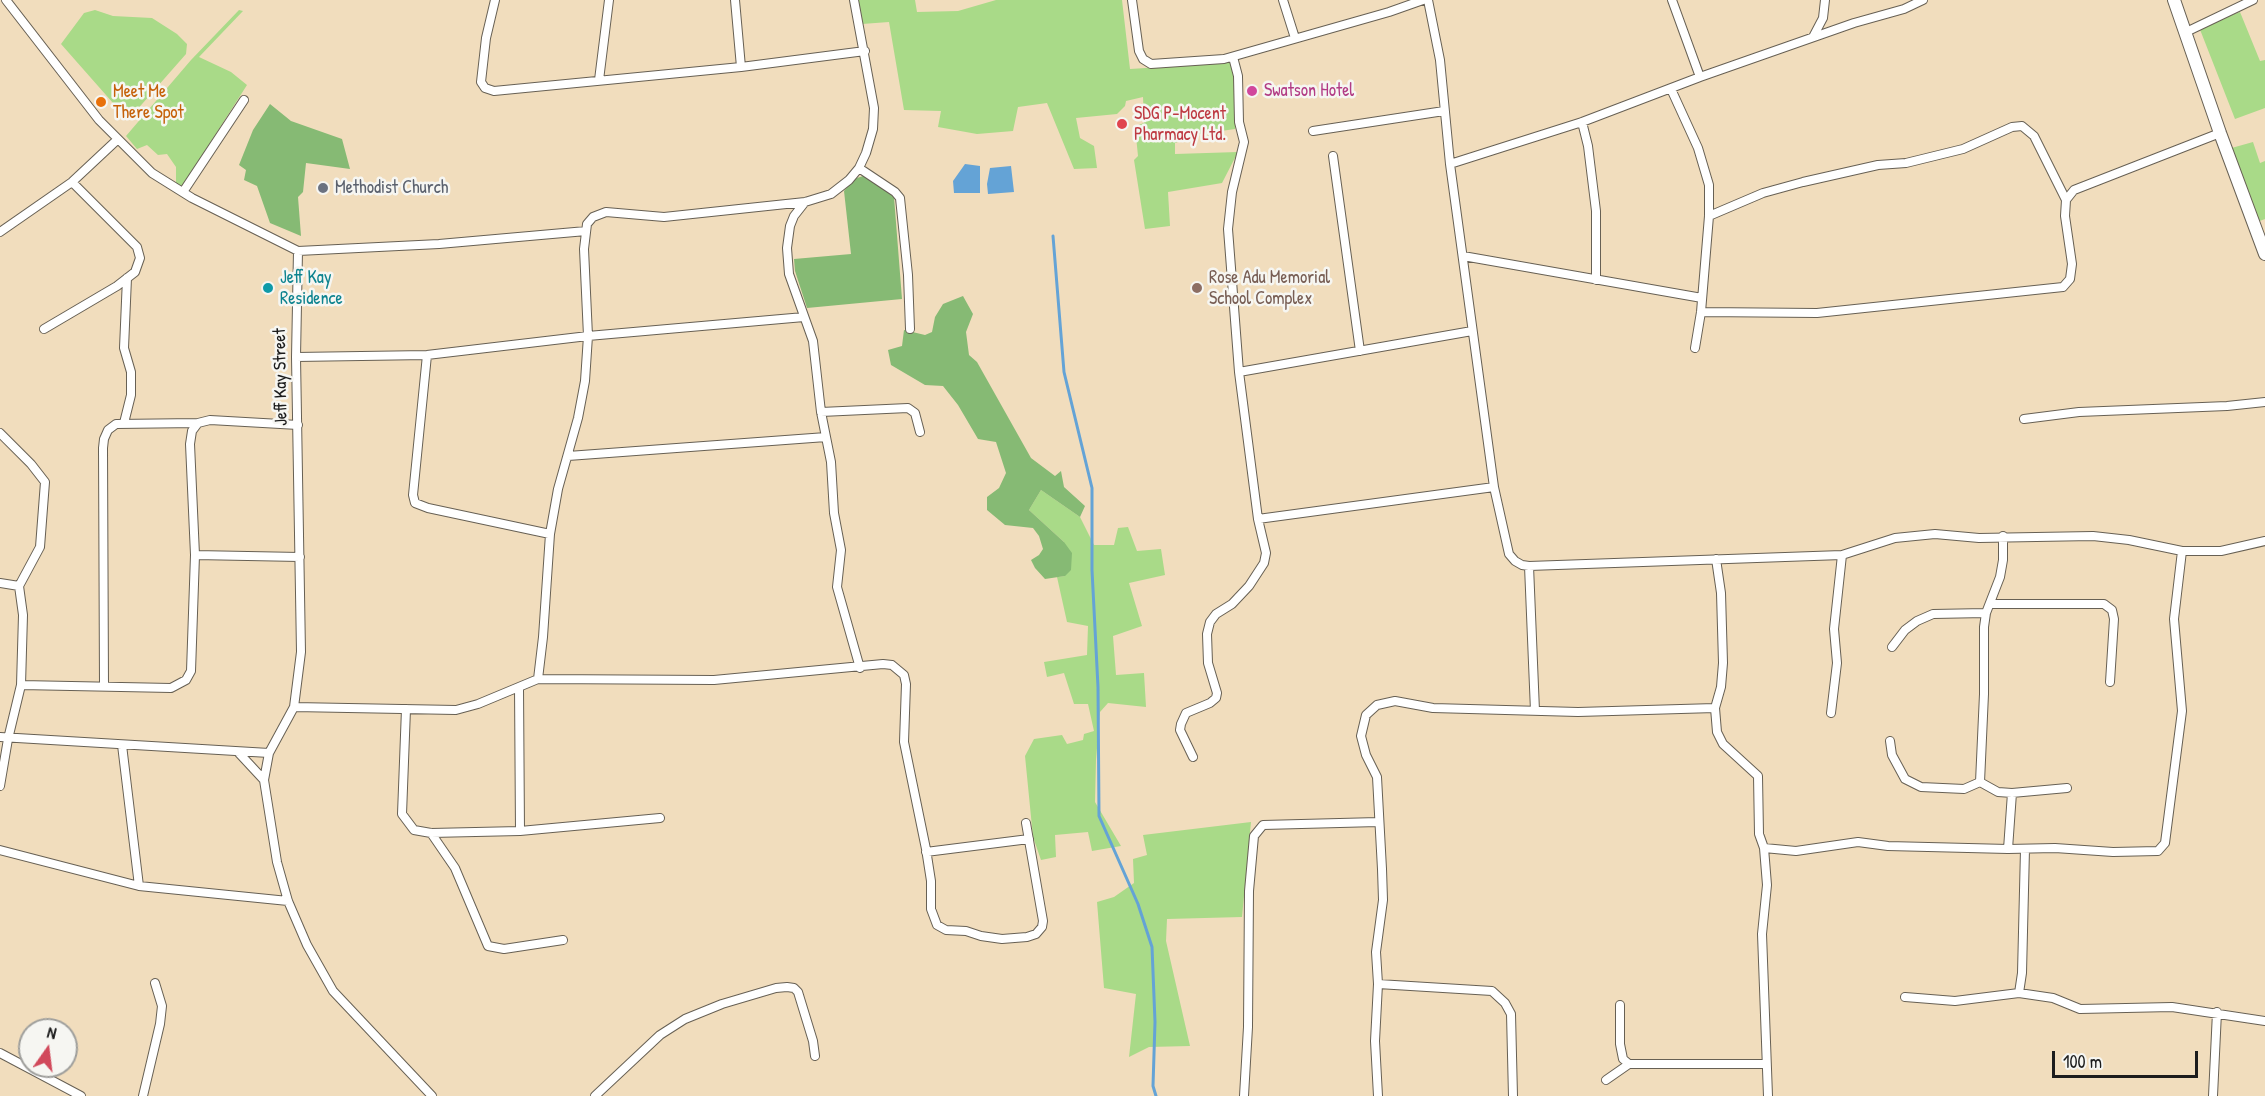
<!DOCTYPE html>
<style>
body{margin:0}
#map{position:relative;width:2265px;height:1096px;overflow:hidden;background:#f1ddbd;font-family:"Patrick Hand",sans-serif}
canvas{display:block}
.north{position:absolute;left:18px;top:1018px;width:60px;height:60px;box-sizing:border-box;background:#f6f6f2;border:2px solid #9f9f9c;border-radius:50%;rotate:14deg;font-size:16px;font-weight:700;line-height:24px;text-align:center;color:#1c1c1c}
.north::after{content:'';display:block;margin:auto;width:21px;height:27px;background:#d1495b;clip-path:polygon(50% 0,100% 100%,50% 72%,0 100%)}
.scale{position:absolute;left:2052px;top:1051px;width:146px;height:27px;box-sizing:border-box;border:3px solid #1c1c1c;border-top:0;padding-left:8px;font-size:18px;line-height:21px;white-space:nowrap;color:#1c1c1c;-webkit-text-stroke:4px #f6f6f2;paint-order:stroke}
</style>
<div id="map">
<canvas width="2265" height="1096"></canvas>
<div class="north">N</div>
<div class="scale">100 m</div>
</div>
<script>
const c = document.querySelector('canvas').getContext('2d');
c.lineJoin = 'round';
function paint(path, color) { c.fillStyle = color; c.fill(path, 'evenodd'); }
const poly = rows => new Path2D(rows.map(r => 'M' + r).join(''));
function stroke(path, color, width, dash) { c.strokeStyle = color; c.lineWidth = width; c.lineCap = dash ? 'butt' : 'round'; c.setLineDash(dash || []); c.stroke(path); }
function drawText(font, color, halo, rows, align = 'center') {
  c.font = font + ' "Patrick Hand",sans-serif'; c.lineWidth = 5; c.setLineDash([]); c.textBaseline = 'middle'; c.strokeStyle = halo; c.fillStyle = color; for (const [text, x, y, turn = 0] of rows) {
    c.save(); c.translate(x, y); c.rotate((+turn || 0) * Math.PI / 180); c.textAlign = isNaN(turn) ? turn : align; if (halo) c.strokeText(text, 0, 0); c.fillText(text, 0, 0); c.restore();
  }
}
const green = poly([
 [857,0,915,0,917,12,958,11,996,0,1122,0,1130,69,1193,65,1230,60,1236,74,1235,129,1200,134,1175,143,1175,154,1238,152,1222,183,1168,192,1170,226,1145,229,1134,160,1138,156,1135,126,1144,123,1143,97,1126,101,1125,106,1117,114,1076,118,1080,138,1094,146,1097,168,1074,169,1047,103,1018,107,1013,131,977,134,938,127,941,111,904,110,889,22,862,24],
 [95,10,113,16,152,18,177,34,187,44,186,54,128,120,61,44,84,13],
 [239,10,243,11,199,57,231,72,247,85,182,187,176,184,176,167,167,154,158,155,147,145,137,149,126,136,191,60],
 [2240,12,2260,61,2265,60,2265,108,2235,119,2199,27],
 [2253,142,2260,163,2265,161,2265,219,2257,222,2228,149],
 [1041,490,1080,517,1094,545,1114,545,1118,528,1128,527,1137,551,1161,549,1165,575,1129,583,1142,626,1113,636,1116,675,1144,673,1146,707,1108,703,1100,712,1096,760,1095,802,1121,846,1092,851,1088,832,1055,835,1056,857,1041,860,1033,837,1025,756,1034,739,1062,735,1067,744,1083,740,1084,734,1094,731,1088,704,1074,704,1064,673,1047,677,1044,662,1087,655,1088,626,1067,622,1057,577,1065,576,1064,542,1029,510],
 [1251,822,1242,917,1167,919,1166,941,1190,1046,1149,1047,1129,1057,1136,994,1104,988,1097,902,1114,897,1134,883,1133,859,1147,855,1143,835]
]);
const forest = poly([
 [270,104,291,121,342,139,350,169,306,163,303,192,298,197,301,236,270,223,257,186,244,180,246,170,239,165,253,130],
 [863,176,886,189,894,197,902,299,807,308,795,271,794,259,851,254,844,191,854,179],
 [963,296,973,314,966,332,969,355,977,362,1031,458,1055,476,1061,471,1064,487,1085,506,1080,517,1041,490,1029,510,1064,542,1072,553,1071,570,1065,576,1045,579,1035,568,1031,560,1039,555,1043,549,1039,536,1033,528,1005,525,987,510,987,497,999,488,1006,473,996,442,978,439,958,405,943,386,925,385,891,365,888,350,902,346,904,330,925,335,932,332,935,317,943,304]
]);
const water = poly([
 [965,164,980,166,980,193,954,193,953,181],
 [1011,166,1014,192,988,194,987,184,990,168]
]);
const stream = poly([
 [1053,236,1064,372,1092,488,1092,570,1098,687,1099,816,1138,904,1152,947,1155,1022,1153,1086,1156,1096]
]);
const street = poly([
 [6,0,99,120,152,173,192,198,298,251,296,357,301,652,294,707,269,753,264,780],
 [495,0,486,38,481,82,485,88,494,91,741,67,865,51],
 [735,0,741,67],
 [1132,0,1139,51,1143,59,1151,64,1224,59,1389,12,1423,0],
 [1283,0,1295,38],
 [1428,0,1440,60,1450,164,1494,487,1509,554,1515,561,1522,565,1529,566,1842,555,1895,538,1935,534,1979,538,2093,536,2129,540,2182,551,2221,551,2265,541],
 [1672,0,1700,77],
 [2184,33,2253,0],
 [1813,37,1823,18,1825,0],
 [599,80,609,0],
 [1671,89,1698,148,1709,185,1709,216,1701,312,1695,348],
 [1582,122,1588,146,1596,211,1596,280],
 [1313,131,1444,111],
 [1333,156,1360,351],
 [1450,164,1582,122,1700,77,1854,23,1904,9,1923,0],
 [859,168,895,192,900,198,908,275,910,329],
 [183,192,244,100],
 [805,202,794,216,790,226,787,248,789,274,813,341,821,412,831,462,834,513,841,550,837,587,860,668],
 [1709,216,1763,193,1803,182,1878,165,1906,163,1963,149,2012,127,2022,126,2034,136,2066,200],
 [0,232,72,182,118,139],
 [298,251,439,244,586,231],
 [1463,256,1702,298],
 [1701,312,1817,313,2063,287,2070,279,2072,264,2065,216,2066,200,2074,190,2220,133],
 [44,329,117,286,135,272,140,258,137,247,72,182],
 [427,355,413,495,415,503,428,508,550,534],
 [296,357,427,355,588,336,804,317],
 [1239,372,1472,331],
 [821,412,908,408,915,413,920,432],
 [2024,419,2079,412,2227,406,2265,402],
 [124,423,131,395,131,372,124,348,127,278],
 [298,425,210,420,198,423,192,431,190,444,195,555,300,557],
 [0,433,31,464,45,482,40,547,19,586,23,615,21,685,8,739,0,786],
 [568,456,826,437],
 [1258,519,1494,487],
 [2003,536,2003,560,2000,577,1986,613,1984,627,1984,694,1980,782,1998,792,2012,793,2067,788],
 [1716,559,1721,593,1723,663,1721,687,1715,708,1717,732,1723,744,1758,776,1759,834,1764,848,1767,885,1762,934,1768,1096],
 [1529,566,1535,711],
 [0,583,19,586],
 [1991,604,2104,604,2112,610,2114,619,2110,682],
 [1892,647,1905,630,1917,621,1933,614,1986,613],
 [538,679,714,680,883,664,892,665,904,675,906,684,904,742,926,849,931,881,931,909,937,925,946,930,966,931,981,936,1002,939,1027,937,1036,934,1042,927,1043,921,1026,823],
 [21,685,171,688,186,680,191,671,195,555],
 [104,686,103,448,104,439,108,430,116,424,198,423],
 [519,687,520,831],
 [294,707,456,710,478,704,538,679,543,637,550,534,558,489,578,418,585,381,588,336,584,249,587,224,593,217,606,212,664,217,805,202,831,194,849,180,859,168,866,153,873,129,874,108,854,0],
 [406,709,402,814,414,830,431,833,520,831,660,818],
 [1831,713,1837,663,1834,629,1842,555],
 [0,737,269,753],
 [1890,741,1892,755,1905,779,1921,787,1964,789,1980,782],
 [238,752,264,780,277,862,288,901,307,945,333,991,432,1096],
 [1193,757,1180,730,1181,724,1186,713,1210,703,1216,698,1217,693,1208,663,1207,634,1210,622,1216,614,1232,604,1249,586,1264,563,1266,553,1258,519,1239,372,1228,229,1232,192,1244,142,1239,122,1238,76,1233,57],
 [431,833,455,868,488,946,504,949,563,940],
 [1764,848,1796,851,1858,842,1888,846,2008,849,2055,848,2113,852,2158,851,2165,843,2182,711,2174,619,2182,551],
 [2008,849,2012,793],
 [0,850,139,886,122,745],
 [926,852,1029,839],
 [139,886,288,901],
 [1378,984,1492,991,1505,1003,1511,1014,1513,1096],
 [2019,993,2022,973,2025,849],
 [1905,997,1955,1001,2019,993,2053,998,2080,1009,2172,1007,2265,1021],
 [1620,1005,1620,1044,1623,1059,1629,1064,1765,1064],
 [0,1053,81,1096],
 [1606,1080,1629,1064],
 [143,1096,160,1024,162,1006,155,983],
 [595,1096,660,1035,685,1019,722,1004,776,988,787,987,794,988,798,992,813,1041,815,1056],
 [1244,1096,1248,1027,1249,891,1254,836,1263,825,1378,822],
 [1378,1096,1375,1041,1378,984,1376,952,1383,900,1382,869,1377,777,1366,755,1361,736,1366,715,1377,705,1395,701,1433,708,1578,712,1715,708],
 [2213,1096,2217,1012]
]);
const secondary = poly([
 [2174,0,2220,133,2265,254]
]);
const markers = [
 [1252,91,6,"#d1479c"],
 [101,102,6,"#e8710a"],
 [1122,124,6,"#e0444e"],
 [323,188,6,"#6b7280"],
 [268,288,6,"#0f9aa8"],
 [1197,288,6,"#8d6e63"]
];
const hotelNames = [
 ["Swatson Hotel",1264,91]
];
const foodNames = [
 ["Meet Me",113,92],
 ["There Spot",113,113]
];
const healthNames = [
 ["SDG P-Mocent",1134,114],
 ["Pharmacy Ltd.",1134,135]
];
const worshipNames = [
 ["Methodist Church",335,188]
];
const cultureNames = [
 ["Jeff Kay",280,278],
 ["Residence",280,299]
];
const educationNames = [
 ["Rose Adu Memorial",1209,278],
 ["School Complex",1209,299]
];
const streetNames = [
 ["Jeff Kay Street",281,377,-91]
];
paint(green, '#a9da88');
paint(forest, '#86ba74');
paint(water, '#64a3d6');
stroke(stream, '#64a3d6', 3);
stroke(street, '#676054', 10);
stroke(secondary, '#676054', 14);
stroke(street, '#fff', 8);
stroke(secondary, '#fff', 12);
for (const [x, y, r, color] of markers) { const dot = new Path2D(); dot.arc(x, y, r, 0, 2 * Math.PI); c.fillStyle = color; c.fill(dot); stroke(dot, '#f6f6f2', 2); }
drawText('18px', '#b23c85', '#f6f6f2', hotelNames, 'left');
drawText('18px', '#c56008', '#f6f6f2', foodNames, 'left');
drawText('18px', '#be3a42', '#f6f6f2', healthNames, 'left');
drawText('18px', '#5b616d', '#f6f6f2', worshipNames, 'left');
drawText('18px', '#0d838f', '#f6f6f2', cultureNames, 'left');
drawText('18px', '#785e54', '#f6f6f2', educationNames, 'left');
drawText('18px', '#1c1c1c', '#f6f6f2', streetNames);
</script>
